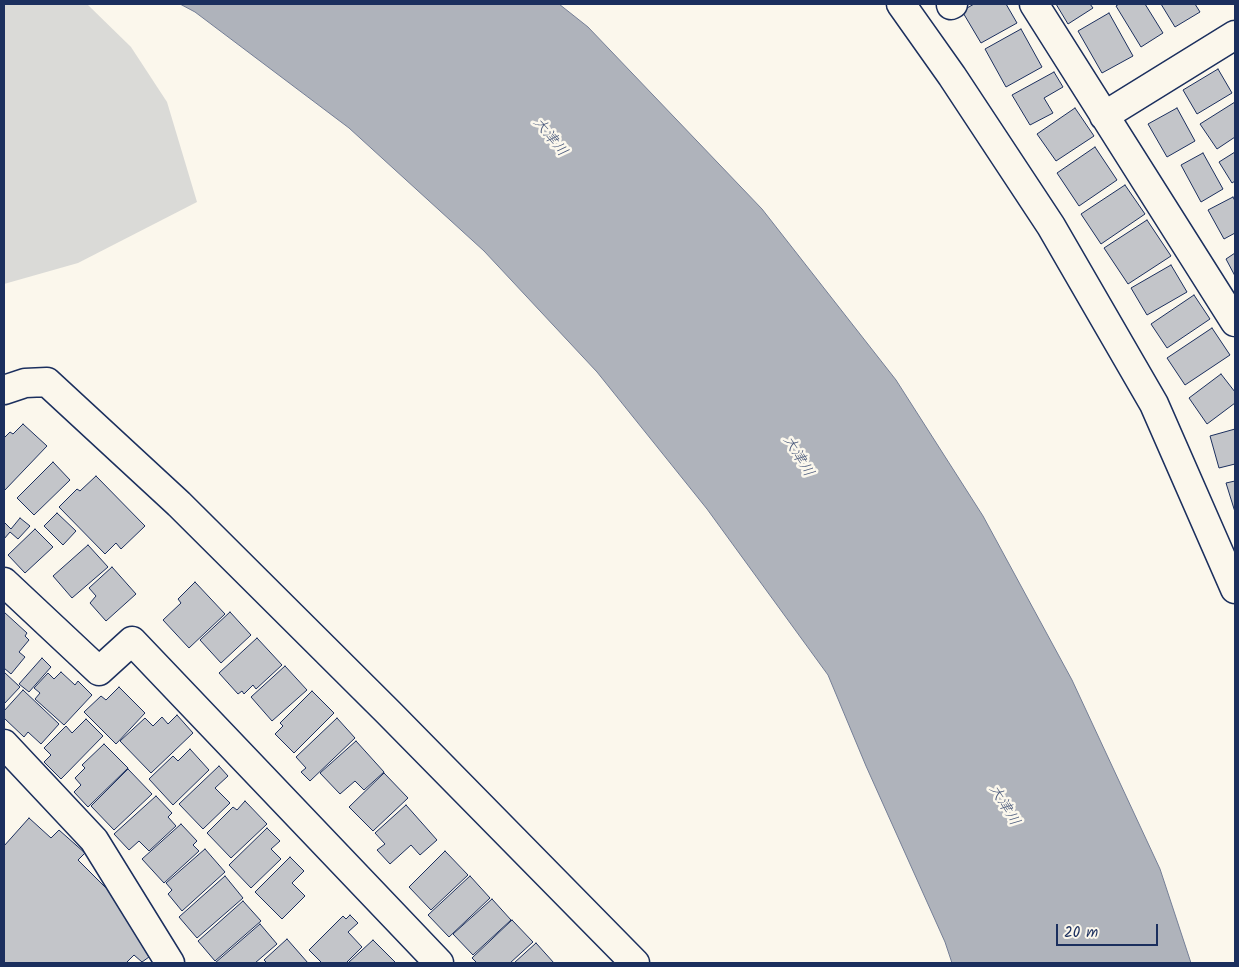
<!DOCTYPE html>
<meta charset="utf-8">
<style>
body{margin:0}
#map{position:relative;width:1239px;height:967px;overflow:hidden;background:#fbf7ec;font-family:Kalam,sans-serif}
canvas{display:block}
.frame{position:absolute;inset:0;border:5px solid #1b2f5e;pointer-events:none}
.scale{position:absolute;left:1056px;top:924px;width:102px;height:22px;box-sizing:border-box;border:2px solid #1b2f5e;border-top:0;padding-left:6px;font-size:15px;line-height:18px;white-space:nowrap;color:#1b2f5e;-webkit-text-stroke:4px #fbf7ec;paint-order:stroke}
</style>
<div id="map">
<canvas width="1239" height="967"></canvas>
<div class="frame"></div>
<div class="scale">20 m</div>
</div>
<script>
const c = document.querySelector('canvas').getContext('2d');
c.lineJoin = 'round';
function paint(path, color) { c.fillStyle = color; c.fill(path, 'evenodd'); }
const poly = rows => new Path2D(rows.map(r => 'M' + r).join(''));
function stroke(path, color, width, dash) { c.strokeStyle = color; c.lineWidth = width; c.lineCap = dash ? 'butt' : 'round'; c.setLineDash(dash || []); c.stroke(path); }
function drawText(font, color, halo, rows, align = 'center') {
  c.font = font + ' Kalam,"Klee One",sans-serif'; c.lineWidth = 5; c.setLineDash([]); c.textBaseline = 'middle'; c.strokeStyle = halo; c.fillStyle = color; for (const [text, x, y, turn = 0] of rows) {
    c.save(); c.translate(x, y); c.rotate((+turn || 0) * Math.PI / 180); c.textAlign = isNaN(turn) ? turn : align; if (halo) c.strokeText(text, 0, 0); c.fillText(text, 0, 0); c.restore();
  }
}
const green = poly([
 [4,4,87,4,131,47,167,102,197,202,78,263,4,284]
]);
const water = poly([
 [180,4,559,4,588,27,762,209,896,380,983,516,1072,680,1160,869,1191,963,952,963,945,942,866,766,828,675,707,509,597,372,484,251,349,128,195,12,180,4]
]);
const building = poly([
 [974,4,1006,4,1017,23,981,43,962,11,974,4],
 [1056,4,1090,4,1093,8,1068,24,1056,4],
 [1119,4,1145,4,1163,33,1141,47,1116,6,1119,4],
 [1161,4,1195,4,1200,12,1175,27,1161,4],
 [1109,13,1133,56,1102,73,1078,31,1109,13],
 [1021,29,1042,67,1006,87,985,49,1021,29],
 [1218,69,1232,93,1197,114,1183,90,1218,69],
 [1054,72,1063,87,1044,98,1053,113,1030,125,1012,95,1054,72],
 [1235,102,1235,137,1217,149,1200,124,1235,102],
 [1075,108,1094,136,1056,161,1037,134,1075,108],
 [1177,108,1195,141,1167,157,1148,124,1177,108],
 [1095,147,1117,180,1079,206,1057,173,1095,147],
 [1235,152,1235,181,1232,183,1219,162,1235,152],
 [1203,153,1223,189,1201,202,1181,165,1203,153],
 [1125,185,1145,214,1101,244,1081,214,1125,185],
 [1233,197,1235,201,1235,233,1224,239,1208,210,1233,197],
 [1147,220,1171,256,1128,284,1104,248,1147,220],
 [1235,253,1235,276,1226,259,1235,253],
 [1171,265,1187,292,1147,315,1131,288,1171,265],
 [1194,295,1210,319,1167,348,1151,324,1194,295],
 [1212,328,1230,355,1185,385,1167,358,1212,328],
 [1221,374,1235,392,1235,403,1207,424,1189,398,1221,374],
 [23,424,47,446,4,491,4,438,10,432,13,434,23,424],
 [1235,429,1235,464,1219,468,1210,436,1235,429],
 [53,462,70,480,34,515,17,498,53,462],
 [96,476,145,526,121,549,116,543,105,554,59,507,77,489,80,491,96,476],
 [1235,481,1235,512,1226,483,1235,481],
 [57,513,76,531,63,545,44,526,57,513],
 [20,518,30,526,18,539,10,532,4,539,4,522,11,529,20,518],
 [35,529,53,547,25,573,8,555,35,529],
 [88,545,108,567,72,598,53,576,88,545],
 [112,567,136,594,106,621,90,603,96,596,89,588,112,567],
 [195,582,225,614,189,648,163,620,181,603,178,599,195,582],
 [4,612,27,633,25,636,29,640,19,652,25,657,11,674,4,668,4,612],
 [230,612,251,635,221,663,200,640,230,612],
 [257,638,282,665,256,689,253,685,244,694,242,691,238,694,219,673,257,638],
 [42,658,51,667,29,692,19,684,42,658],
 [285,666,307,690,272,721,251,697,285,666],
 [4,672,20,687,4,704,4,672],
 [61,672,75,685,78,681,92,695,64,725,35,699,40,693,34,688,48,673,54,679,61,672],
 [119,687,145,713,116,744,84,712,101,696,106,700,119,687],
 [23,690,59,724,41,744,28,732,24,737,4,718,4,711,23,690],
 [312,691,334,713,294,753,275,734,283,726,280,723,312,691],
 [177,715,193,733,151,773,120,741,145,718,153,726,162,717,168,724,177,715],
 [337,718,355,738,310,781,301,772,306,768,296,757,337,718],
 [86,719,103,736,61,779,44,762,51,755,44,748,66,726,72,733,86,719],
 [356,741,384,772,364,790,355,781,340,794,320,773,356,741],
 [104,744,128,768,88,807,74,792,81,785,75,778,85,768,82,765,104,744],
 [190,749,209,770,173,805,149,779,173,756,178,761,190,749],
 [219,766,228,776,215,788,230,803,203,829,179,804,219,766],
 [128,769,152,794,114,830,91,806,128,769],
 [384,773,408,798,373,831,349,807,384,773],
 [156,796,172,813,168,817,176,826,149,851,139,841,129,850,114,834,156,796],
 [245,801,267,824,231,858,207,833,233,807,237,810,245,801],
 [406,805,437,840,420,855,411,845,390,864,377,850,385,844,375,833,406,805],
 [29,818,51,838,59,830,85,853,78,860,112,894,149,957,142,962,134,955,126,963,4,963,4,846,29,818],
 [181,824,197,841,193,845,199,851,164,883,142,859,181,824],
 [267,828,280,841,271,849,281,859,251,888,229,865,267,828],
 [205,849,225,872,182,911,168,894,172,890,166,883,205,849],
 [445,851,468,875,431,910,409,887,445,851],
 [290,857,304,871,292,883,305,896,282,919,255,892,290,857],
 [225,876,243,898,197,938,179,917,225,876],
 [470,876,490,898,449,937,428,915,470,876],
 [492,899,511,920,473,955,453,934,492,899],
 [243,901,261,921,215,961,198,941,243,901],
 [350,915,358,923,348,932,362,947,346,963,322,963,309,950,343,916,346,919,350,915],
 [512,920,533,942,510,963,477,963,472,958,512,920],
 [260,924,277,944,255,963,215,963,260,924],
 [287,939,308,963,267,963,264,960,287,939],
 [373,940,396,963,348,963,373,940],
 [536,943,554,963,514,963,536,943]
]);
const street = poly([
 [901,4,952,76,1051,226,1154,404,1235,589],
 [1034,4,1235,322],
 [951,5,953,4],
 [1104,116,1235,35],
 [4,390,25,383,47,382,179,504,389,713,635,963],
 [4,582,99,671,132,641,439,963],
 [4,744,94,840,170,963]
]);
const waterNames = [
 ["大津川",549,138,51],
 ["大津川",797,457,59],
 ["大津川",1003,806,59]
];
paint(green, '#dadad7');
paint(water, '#afb3bb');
stroke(water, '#747e96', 1);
paint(building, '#c3c5c9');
stroke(building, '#1b2f5e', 1);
stroke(street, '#1b2f5e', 31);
stroke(street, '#fbf7ec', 28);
drawText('italic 15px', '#47577a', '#fbf7ec', waterNames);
</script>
